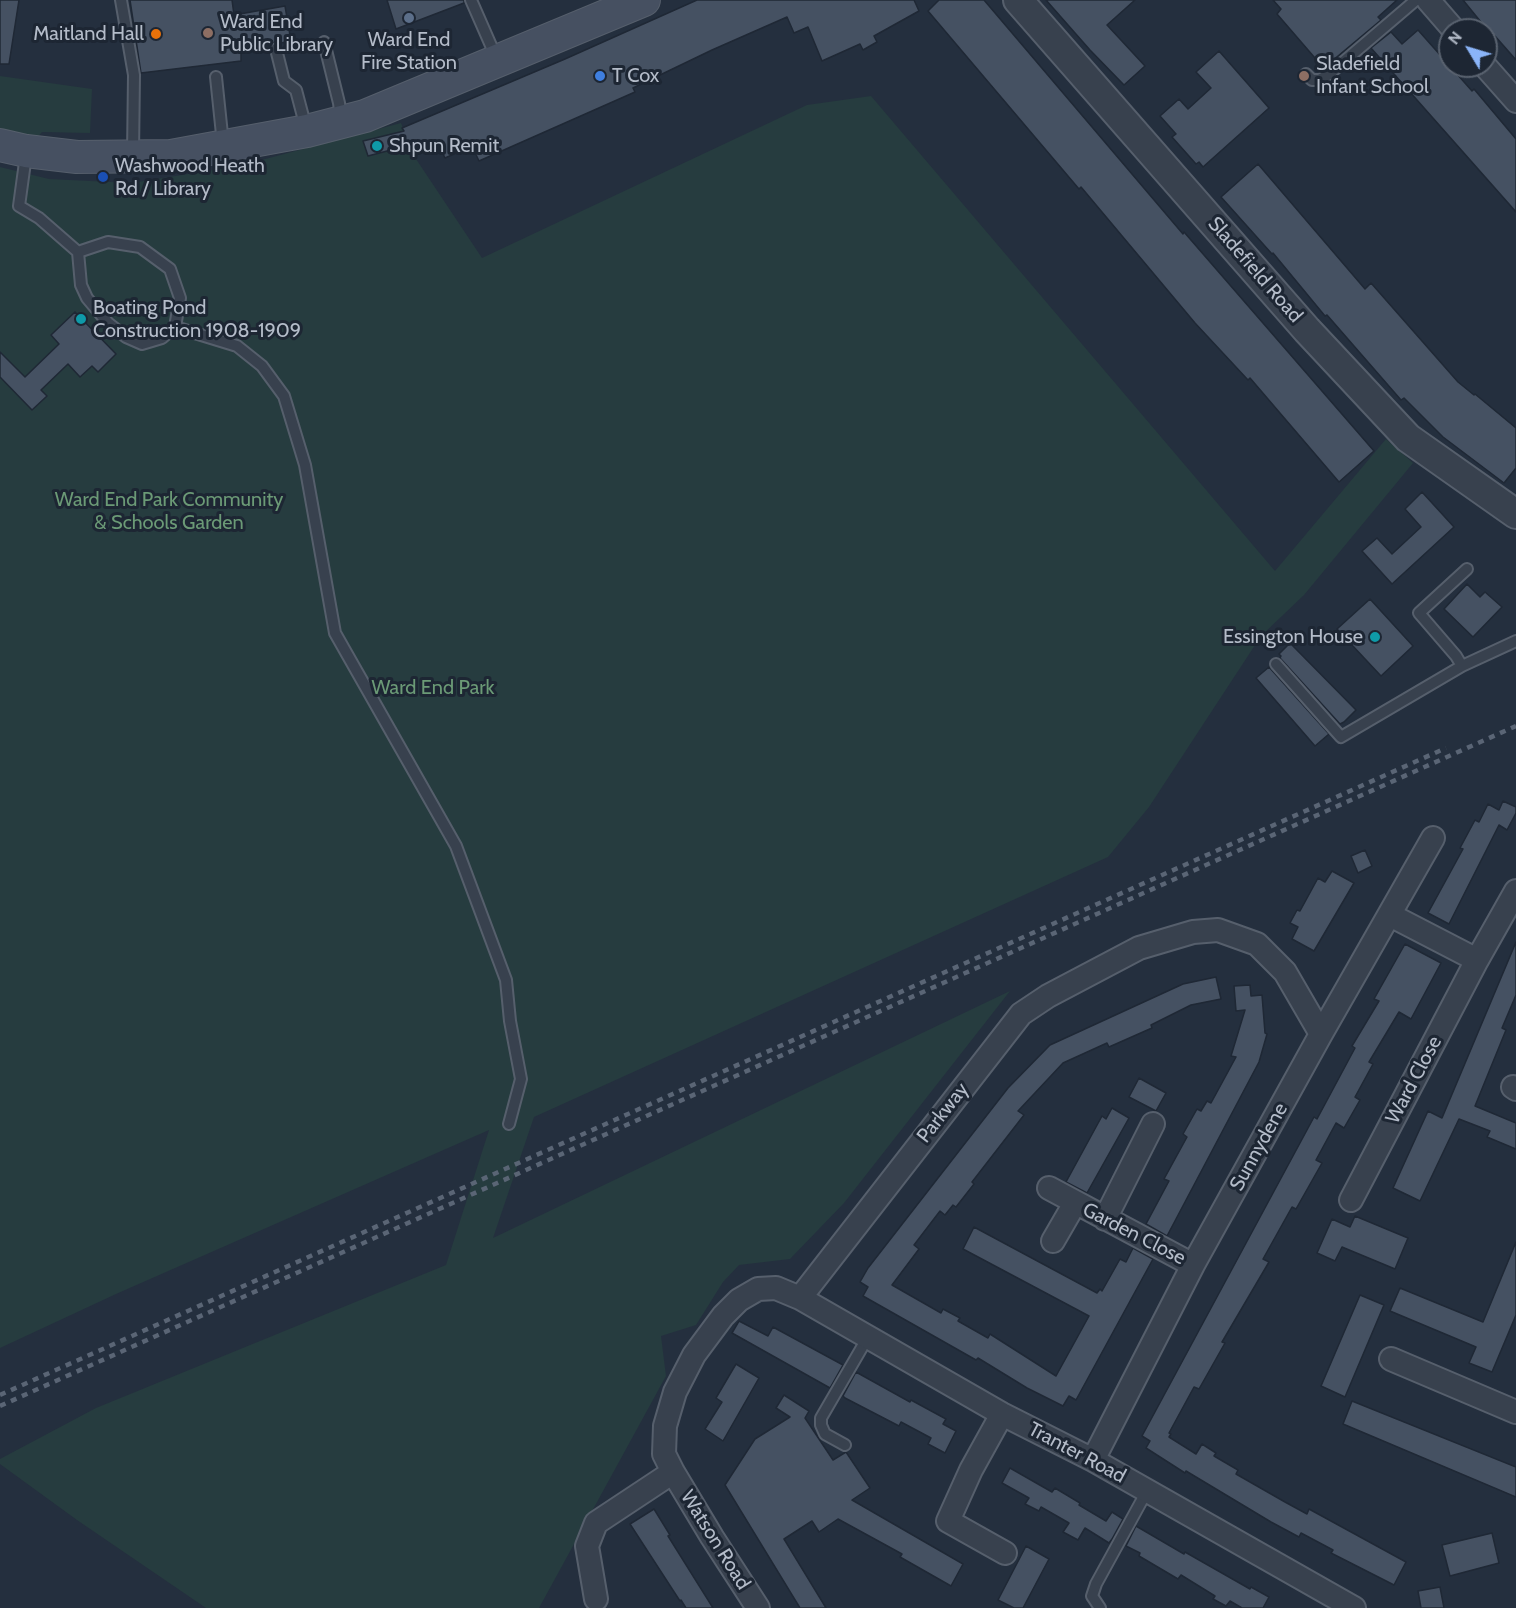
<!DOCTYPE html>
<style>
body{margin:0}
#map{position:relative;width:1516px;height:1608px;overflow:hidden;background:#242f3e;font-family:Cabin,sans-serif}
canvas{display:block}
.north{position:absolute;left:1438px;top:18px;width:60px;height:60px;box-sizing:border-box;background:#1d2633;border:2px solid #59626f;border-radius:50%;rotate:308deg;font-size:16px;font-weight:700;line-height:24px;text-align:center;color:#b4bcc9}
.north::after{content:'';display:block;margin:auto;width:21px;height:27px;background:#8ab4f8;clip-path:polygon(50% 0,100% 100%,50% 72%,0 100%)}
</style>
<div id="map">
<canvas width="1516" height="1608"></canvas>
<div class="north">N</div>
</div>
<script>
const c = document.querySelector('canvas').getContext('2d');
c.lineJoin = 'round';
function paint(path, color) { c.fillStyle = color; c.fill(path, 'evenodd'); }
const poly = rows => new Path2D(rows.map(r => 'M' + r).join(''));
function stroke(path, color, width, dash) { c.strokeStyle = color; c.lineWidth = width; c.lineCap = dash ? 'butt' : 'round'; c.setLineDash(dash || []); c.stroke(path); }
function drawText(font, color, halo, rows, align = 'center') {
  c.font = font + ' Cabin,sans-serif'; c.lineWidth = 6; c.setLineDash([]); c.textBaseline = 'middle'; c.strokeStyle = halo; c.fillStyle = color; for (const [text, x, y, turn = 0] of rows) {
    c.save(); c.translate(x, y); c.rotate((+turn || 0) * Math.PI / 180); c.textAlign = isNaN(turn) ? turn : align; if (halo) c.strokeText(text, 0, 0); c.fillText(text, 0, 0); c.restore();
  }
}
const green = poly([
 [0,76,92,89,90,133,42,132,33,142,0,134],
 [871,96,1275,571,1386,439,1413,463,1304,595,1261,636,1149,807,1108,857,534,1117,493,1238,1010,991,844,1203,790,1259,739,1265,723,1282,696,1325,661,1336,666,1376,539,1608,206,1608,77,1520,0,1464,0,1459,96,1408,446,1265,489,1130,116,1294,0,1348,0,167,49,179,131,183,239,166,401,123,414,156,482,258,807,105]
]);
const building = poly([
 [0,0,19,0,9,64,0,64,0,0],
 [130,0,232,0,234,15,285,6,291,41,281,43,275,42,270,45,241,51,241,61,141,73,130,0],
 [387,0,464,0,464,3,396,29,387,0],
 [697,0,914,0,919,11,874,36,877,42,863,50,860,44,822,61,808,27,794,33,787,17,712,50,633,88,635,92,479,161,472,146,445,158,439,145,414,156,410,145,368,156,363,141,404,131,402,128,565,59,697,0],
 [939,0,984,0,1183,234,1184,232,1374,451,1339,482,1250,378,1248,380,1195,323,1081,187,1079,189,928,11,939,0],
 [1046,0,1135,0,1107,25,1145,66,1124,85,1090,50,1046,0],
 [1273,0,1397,0,1378,17,1381,20,1332,61,1329,58,1321,65,1277,14,1281,9,1273,0],
 [1463,0,1516,0,1516,60,1495,36,1494,38,1463,0],
 [1418,30,1472,91,1474,89,1516,139,1516,212,1371,48,1391,32,1402,44,1418,30],
 [1219,51,1269,108,1203,167,1199,162,1196,164,1172,137,1176,134,1160,116,1179,99,1188,109,1211,88,1196,72,1219,51],
 [1258,164,1365,289,1371,283,1458,382,1474,395,1475,394,1516,428,1516,468,1504,483,1443,437,1404,398,1401,400,1327,315,1325,316,1273,253,1272,254,1221,197,1258,164],
 [75,312,116,354,98,372,92,366,80,377,68,364,41,390,47,396,32,410,0,377,0,352,25,377,59,344,51,335,75,312],
 [1422,492,1454,527,1392,584,1362,551,1377,538,1392,554,1421,527,1405,509,1422,492],
 [1467,584,1480,597,1485,592,1502,607,1473,637,1444,609,1467,584],
 [1370,599,1413,646,1381,676,1337,629,1370,599],
 [1290,643,1356,710,1344,722,1340,724,1280,658,1281,656,1279,654,1290,643],
 [1269,667,1329,734,1315,746,1256,678,1269,667],
 [1503,801,1516,807,1516,813,1507,830,1499,825,1449,924,1428,913,1463,849,1460,848,1475,820,1479,822,1488,804,1499,810,1503,801],
 [1365,850,1372,866,1358,873,1351,856,1365,850],
 [1332,871,1354,883,1314,951,1292,939,1298,927,1290,923,1297,910,1300,911,1318,878,1325,882,1332,871],
 [1516,942,1516,995,1502,1028,1506,1030,1475,1106,1516,1123,1516,1149,1487,1137,1490,1131,1459,1119,1420,1201,1393,1188,1428,1111,1442,1118,1516,942],
 [1405,944,1441,963,1411,1019,1399,1012,1369,1062,1373,1064,1355,1097,1360,1100,1344,1128,1336,1123,1316,1160,1322,1163,1296,1209,1292,1207,1263,1259,1269,1262,1222,1342,1225,1343,1199,1389,1194,1387,1169,1433,1171,1434,1169,1437,1196,1454,1202,1444,1216,1453,1214,1456,1238,1470,1236,1474,1285,1502,1307,1514,1309,1509,1406,1562,1394,1585,1331,1553,1333,1550,1301,1533,1299,1537,1271,1522,1186,1471,1185,1473,1146,1448,1150,1441,1142,1436,1314,1117,1317,1119,1340,1076,1355,1048,1352,1046,1379,1001,1374,999,1405,944],
 [1216,977,1221,999,1191,1005,1151,1025,1152,1028,1109,1047,1107,1043,1063,1063,1018,1111,1024,1115,972,1182,974,1184,956,1207,953,1205,945,1215,940,1211,914,1245,919,1249,892,1285,941,1313,943,1309,960,1318,958,1321,988,1338,990,1334,1056,1376,1089,1316,963,1249,974,1227,1097,1293,1100,1289,1102,1291,1120,1259,1126,1262,1133,1248,1153,1259,1076,1400,1069,1396,1063,1406,1027,1388,978,1358,976,1360,863,1296,868,1287,860,1282,868,1268,1008,1088,1050,1045,1183,984,1216,977],
 [1250,985,1251,996,1262,995,1265,1033,1267,1034,1259,1062,1167,1236,1146,1224,1169,1181,1164,1179,1187,1137,1183,1134,1197,1109,1201,1111,1207,1101,1211,1103,1236,1057,1231,1056,1245,1010,1236,1011,1234,986,1250,985],
 [1139,1078,1166,1093,1156,1111,1129,1097,1139,1078],
 [1112,1108,1129,1118,1087,1193,1066,1182,1102,1116,1106,1119,1112,1108],
 [1355,1216,1408,1238,1395,1269,1342,1247,1335,1261,1317,1253,1332,1219,1350,1227,1355,1216],
 [1516,1242,1516,1315,1492,1372,1469,1363,1476,1347,1390,1311,1400,1288,1483,1322,1516,1242],
 [1360,1295,1384,1305,1345,1397,1321,1386,1360,1295],
 [739,1321,768,1336,773,1327,843,1365,830,1388,732,1333,739,1321],
 [736,1364,759,1378,723,1441,705,1429,722,1402,716,1398,736,1364],
 [856,1372,910,1402,911,1400,946,1419,943,1424,956,1431,945,1453,928,1444,931,1438,901,1422,899,1426,845,1398,843,1396,856,1372],
 [784,1395,809,1411,805,1418,833,1460,846,1452,870,1488,852,1500,963,1564,951,1586,900,1557,902,1554,838,1519,819,1532,812,1521,784,1539,826,1608,800,1608,725,1485,755,1439,790,1417,776,1408,784,1395],
 [1352,1401,1516,1467,1516,1497,1343,1424,1352,1401],
 [1010,1468,1052,1492,1055,1488,1080,1503,1079,1505,1106,1521,1112,1512,1123,1519,1112,1539,1109,1543,1085,1528,1078,1540,1063,1532,1069,1523,1041,1507,1039,1511,1025,1504,1029,1498,1002,1483,1010,1468],
 [654,1509,670,1535,668,1536,713,1608,686,1608,681,1600,680,1601,630,1524,654,1509],
 [1136,1526,1184,1554,1185,1552,1250,1589,1251,1587,1269,1597,1263,1608,1242,1608,1230,1601,1226,1606,1213,1599,1215,1596,1181,1575,1178,1579,1139,1556,1140,1553,1126,1546,1136,1526],
 [1492,1533,1499,1563,1450,1576,1442,1545,1492,1533],
 [1026,1546,1049,1559,1023,1608,1014,1608,998,1600,1026,1546],
 [1440,1587,1444,1608,1421,1608,1418,1591,1440,1587]
]);
const service = poly([
 [121,0,134,75,133,154],
 [471,0,496,57],
 [324,42,339,103,341,119],
 [276,49,284,81,296,90,306,128],
 [1306,74,1312,80,1319,80,1328,75,1416,0],
 [216,77,223,144],
 [26,155,19,206,39,218,78,252,81,285,87,298,108,323,126,337,142,344,162,338,175,327,180,298,170,269,140,247,108,242,78,252],
 [175,327,237,346,262,366,284,396,305,465,335,633,456,846,506,980,510,1021,521,1079,509,1124],
 [1467,569,1419,613,1456,656,1462,666,1516,641],
 [1276,664,1341,737,1462,666],
 [845,1445,825,1434,821,1425,821,1418,868,1337],
 [1100,1608,1092,1596,1096,1584,1147,1491]
]);
const minor = poly([
 [1428,0,1454,30],
 [1485,66,1516,101],
 [1477,960,1516,891],
 [1513,1087,1516,1089],
 [1049,1188,1193,1265],
 [1351,1200,1477,960,1390,915],
 [1105,1219,1153,1124],
 [1053,1241,1075,1203],
 [800,1298,1002,1414,1093,1460,1354,1608],
 [1391,1359,1516,1412],
 [1002,1414,971,1470,948,1521,1005,1553],
 [1093,1460,1193,1265,1321,1034,1433,838],
 [596,1599,587,1546,596,1523,673,1472],
 [758,1608,712,1537,673,1472,664,1454,665,1426,675,1392,694,1355,723,1316,739,1300,758,1289,776,1288,800,1298,1021,1014,1048,996,1139,948,1193,932,1218,930,1257,944,1285,972,1321,1034]
]);
const tertiary = poly([
 [1018,0,1307,330,1408,438,1516,514]
]);
const secondary = poly([
 [0,145,26,151,77,157,171,156,307,131,365,116,644,0]
]);
const rail = poly([
 [0,1395,1446,748],
 [0,1406,1516,726]
]);
const markers = [
 [409,18,6,"#5c6f8a"],
 [208,33,6,"#8d6e63"],
 [156,34,6,"#e8710a"],
 [600,76,6,"#3f7fe0"],
 [1304,76,6,"#8d6e63"],
 [377,146,6,"#0f9aa8"],
 [103,177,6,"#1a4fb4"],
 [81,319,6,"#0f9aa8"],
 [1375,637,6,"#0f9aa8"]
];
const poiNames = [
 ["Ward End",220,22],
 ["Public Library",220,45],
 ["Maitland Hall",144,34,"right"],
 ["Ward End",409,40,"center"],
 ["Fire Station",409,63,"center"],
 ["Sladefield",1316,64],
 ["Infant School",1316,87],
 ["T Cox",612,76],
 ["Shpun Remit",389,146],
 ["Washwood Heath",115,166],
 ["Rd / Library",115,189],
 ["Boating Pond",93,308],
 ["Construction 1908-1909",93,331],
 ["Essington House",1363,637,"right"]
];
const streetNames = [
 ["Sladefield Road",1255,270,49],
 ["Ward Close",1414,1080,-62],
 ["Parkway",943,1113,-52],
 ["Sunnydene",1259,1147,-61],
 ["Garden Close",1134,1234,27],
 ["Tranter Road",1077,1453,28],
 ["Watson Road",715,1540,58]
];
const parkNames = [
 ["Ward End Park Community",169,500],
 ["& Schools Garden",169,523],
 ["Ward End Park",433,688]
];
paint(green, '#263c3f');
paint(building, '#455162');
stroke(building, '#1f2835', 1.5);
stroke(service, '#565f6c', 14);
stroke(minor, '#565f6c', 26);
stroke(tertiary, '#565f6c', 32);
stroke(secondary, '#565f6c', 34);
stroke(service, '#38414e', 10);
stroke(minor, '#38414e', 22);
stroke(tertiary, '#38414e', 28);
stroke(secondary, '#465061', 32);
stroke(rail, '#5a6575', 4.5, [6, 6]);
for (const [x, y, r, color] of markers) { const dot = new Path2D(); dot.arc(x, y, r, 0, 2 * Math.PI); c.fillStyle = color; c.fill(dot); stroke(dot, '#1d2633', 2); }
drawText('20px', '#b4bcc9', '#1d2633', poiNames, 'left');
drawText('20px', '#b4bcc9', '#1d2633', streetNames);
drawText('20px', '#6b9a76', '#1d2633', parkNames);
</script>
